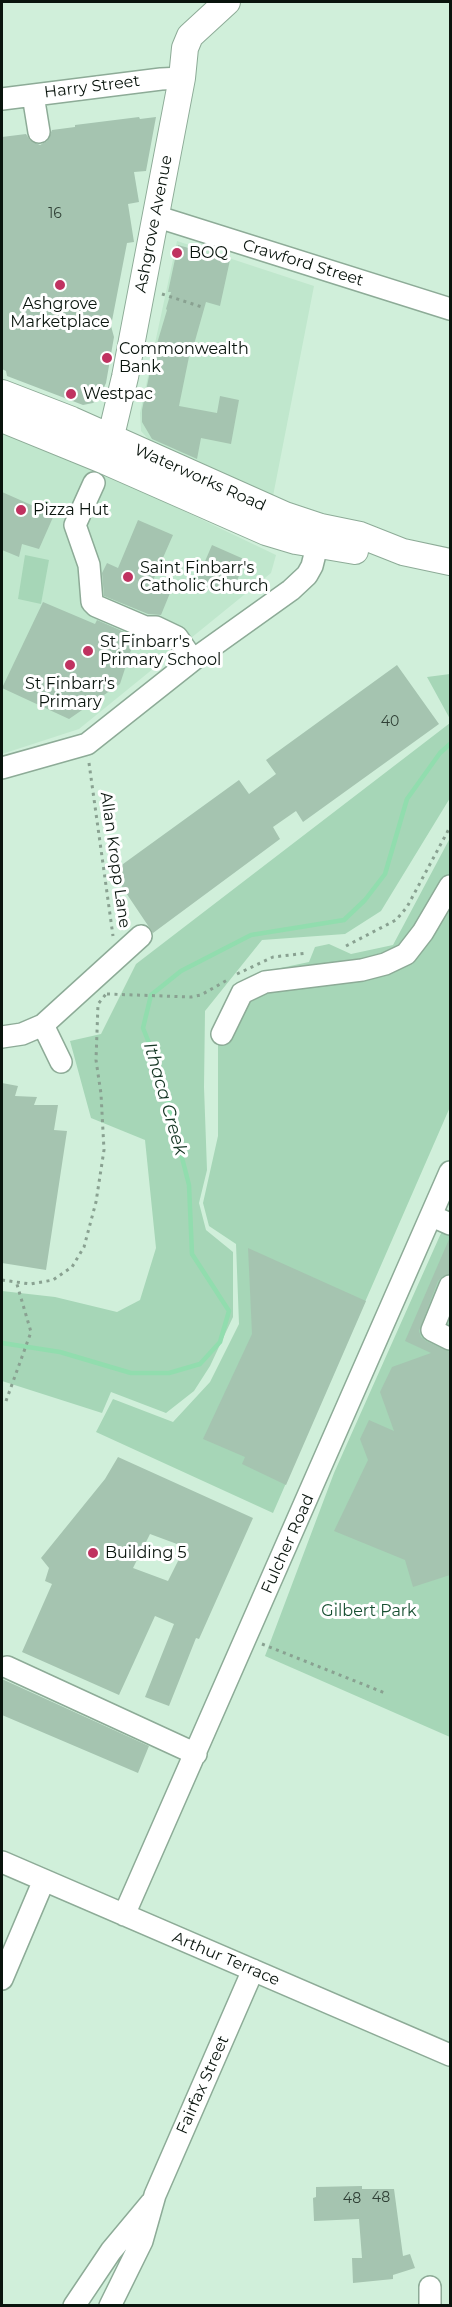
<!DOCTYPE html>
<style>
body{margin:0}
#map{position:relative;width:452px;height:2307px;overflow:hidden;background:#d0efda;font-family:Montserrat,sans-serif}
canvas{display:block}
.frame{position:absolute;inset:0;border:3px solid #09140d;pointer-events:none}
</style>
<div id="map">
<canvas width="452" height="2307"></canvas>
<div class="frame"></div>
</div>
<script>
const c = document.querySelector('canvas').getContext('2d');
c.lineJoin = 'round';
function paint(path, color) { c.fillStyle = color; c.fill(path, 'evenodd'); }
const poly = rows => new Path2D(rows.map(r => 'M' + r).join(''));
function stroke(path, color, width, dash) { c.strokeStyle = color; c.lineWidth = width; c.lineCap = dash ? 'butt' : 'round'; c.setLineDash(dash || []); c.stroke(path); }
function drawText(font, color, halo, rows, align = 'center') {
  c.font = font + ' Montserrat,sans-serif'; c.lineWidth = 6; c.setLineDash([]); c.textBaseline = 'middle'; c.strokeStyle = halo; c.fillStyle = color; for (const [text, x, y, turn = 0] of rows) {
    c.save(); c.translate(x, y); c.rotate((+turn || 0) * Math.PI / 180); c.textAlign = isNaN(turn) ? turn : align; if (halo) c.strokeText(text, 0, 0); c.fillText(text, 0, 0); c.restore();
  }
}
const built = poly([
 [177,241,314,286,273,496,150,441,141,431,140,413],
 [2,430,77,460,276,555,271,573,79,729,2,754]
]);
const green = poly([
 [25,555,49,560,41,604,18,599],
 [450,674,450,719,427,677],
 [450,723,450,798,381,911,345,934,262,940,205,1011,204,1087,207,1170,199,1203,206,1230,233,1252,233,1317,210,1366,194,1391,166,1413,111,1392,102,1413,2,1381,2,1291,55,1297,117,1312,140,1300,156,1248,145,1140,91,1118,70,1041,101,1034,136,964],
 [450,838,450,1107,273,1513,96,1432,113,1399,173,1422,210,1382,239,1324,236,1244,209,1226,203,1203,218,1136,218,1020,231,993,257,973,309,962,315,947,329,944,351,954,393,945],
 [450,1213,450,1737,265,1656,334,1473]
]);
const stream = poly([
 [2,1343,60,1352,131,1373,169,1373,200,1364,220,1342,229,1311,192,1254,189,1185,159,1068,143,1028,151,995,181,971,251,935,344,920,365,900,385,874,407,799,440,753,450,744]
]);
const building = poly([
 [139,117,140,119,156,117,146,171,134,172,139,202,128,204,134,242,127,243,111,326,114,337,106,383,99,398,93,403,83,405,7,376,6,371,2,369,2,137,26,134,30,140,40,145,47,141,52,130,75,127,75,125],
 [178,245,230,260,220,306,206,302,193,348,191,347,179,406,217,413,220,396,239,400,231,444,201,438,197,459,152,439,142,422,142,410,153,357,167,310,166,309,171,292,168,292],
 [2,492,54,515,39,549,22,544,19,557,2,550],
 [138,520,173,535,151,585,170,593,161,615,148,614,104,596,102,573,107,563,118,568],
 [212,545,246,560,231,594,197,580],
 [43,602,95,624,97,620,129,634,127,639,134,641,120,684,69,719,2,688],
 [397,665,439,724,303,822,296,811,273,827,280,839,153,933,112,872,239,780,249,794,276,774,266,760],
 [2,1083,18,1086,15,1096,37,1097,34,1105,58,1105,54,1130,67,1131,46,1270,2,1263],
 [450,1237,450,1274,443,1276,438,1281,419,1331,421,1337,426,1341,450,1352,450,1575,413,1587,405,1560,334,1531,368,1460,360,1439,369,1420,394,1431,380,1392,392,1367,431,1353,405,1341],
 [248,1248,366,1301,286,1485,242,1464,245,1457,203,1439,252,1334],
 [118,1457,253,1518,199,1639,196,1638,169,1706,145,1697,174,1624,155,1616,119,1695,22,1652,52,1584,45,1581,49,1568,41,1558,105,1479],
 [150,1534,185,1547,168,1581,133,1568],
 [2,1679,149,1746,138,1773,2,1715],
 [362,2186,362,2189,394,2189,403,2256,410,2254,415,2268,393,2275,393,2279,353,2283,352,2258,362,2258,359,2219,314,2221,313,2198,316,2197,316,2187]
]);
const path = poly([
 [162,294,202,307],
 [89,763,113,936],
 [346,946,396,920,407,907,450,827],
 [237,974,273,957,307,953],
 [107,994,191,997,201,995,229,979],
 [2,1280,30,1284,53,1280,72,1267,84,1247,96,1202,104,1150,101,1094,96,1060,98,1004,106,994],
 [6,1401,31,1332,16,1281],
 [262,1644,385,1693]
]);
const minor = poly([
 [33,95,39,132],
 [2,99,161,79,182,78],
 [155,216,450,309],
 [94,483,75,525,89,565,92,602,96,606,145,627,156,627,177,637,193,660],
 [2,768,87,744,193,660,291,590,307,575,312,566,321,530],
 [43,1025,61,1062],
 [222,1034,242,993,265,982,362,970,385,964,406,954,423,932,450,886],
 [2,1037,22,1034,43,1025,141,936],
 [432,1216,450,1224],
 [450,1286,432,1330,450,1339],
 [7,1667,196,1754],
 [2,1862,450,2055],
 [124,1915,450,1172],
 [2,1979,44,1880],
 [430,2287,430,2306],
 [74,2306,111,2251,151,2203],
 [110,2306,142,2241,155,2195,253,1970]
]);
const major = poly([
 [2,393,72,420,285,515,321,527,360,535,403,552,450,562],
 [2,419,105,461,266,532,296,541,355,551],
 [105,461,125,377,182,78,185,48,190,36,227,2]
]);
const markers = [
 [177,253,6,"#c03260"],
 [60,285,6,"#c03260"],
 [107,358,6,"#c03260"],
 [71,394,6,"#c03260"],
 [21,510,6,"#c03260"],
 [128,577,6,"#c03260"],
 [88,651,6,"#c03260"],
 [70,665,6,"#c03260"],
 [93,1553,6,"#c03260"]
];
const numberNames = [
 ["16",55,214],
 ["40",390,722],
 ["48",381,2198],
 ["48",352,2199]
];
const streetNames = [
 ["Harry Street",92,87,-7],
 ["Ashgrove Avenue",154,224,-79],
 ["Crawford Street",303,263,17],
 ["Waterworks Road",200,478,24],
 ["Allan Kropp Lane",115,860,82],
 ["Fulcher Road",288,1544,-66],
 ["Arthur Terrace",226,1959,23],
 ["Fairfax Street",203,2085,-66]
];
const poiNames = [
 ["BOQ",189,253],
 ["Ashgrove",60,304,"center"],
 ["Marketplace",60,322,"center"],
 ["Commonwealth",119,349],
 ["Bank",119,367],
 ["Westpac",83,394],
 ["Pizza Hut",33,510],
 ["Saint Finbarr's",140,568],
 ["Catholic Church",140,586],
 ["St Finbarr's",100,642],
 ["Primary School",100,660],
 ["St Finbarr's",70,684,"center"],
 ["Primary",70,702,"center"],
 ["Building 5",105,1553]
];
const parkNames = [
 ["Gilbert Park",369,1611]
];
const waterNames = [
 ["Ithaca Creek",165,1099,74]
];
paint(built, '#c0e7cd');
paint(green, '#a6d6b7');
stroke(stream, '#91ddae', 4.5);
paint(building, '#a5c4b0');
stroke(minor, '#8dab97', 24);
stroke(major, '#8dab97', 28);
stroke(path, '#89a191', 3, [3, 4.5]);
stroke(minor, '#fff', 21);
stroke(major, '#fff', 26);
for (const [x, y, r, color] of markers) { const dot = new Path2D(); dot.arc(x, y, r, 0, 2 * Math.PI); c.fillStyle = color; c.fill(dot); stroke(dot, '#fff', 2); }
drawText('14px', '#304036', null, numberNames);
drawText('16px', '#09140d', '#fff', streetNames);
drawText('16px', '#09140d', '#fff', poiNames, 'left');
drawText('16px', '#175032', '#fff', parkNames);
drawText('italic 18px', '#143523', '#fff', waterNames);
</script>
